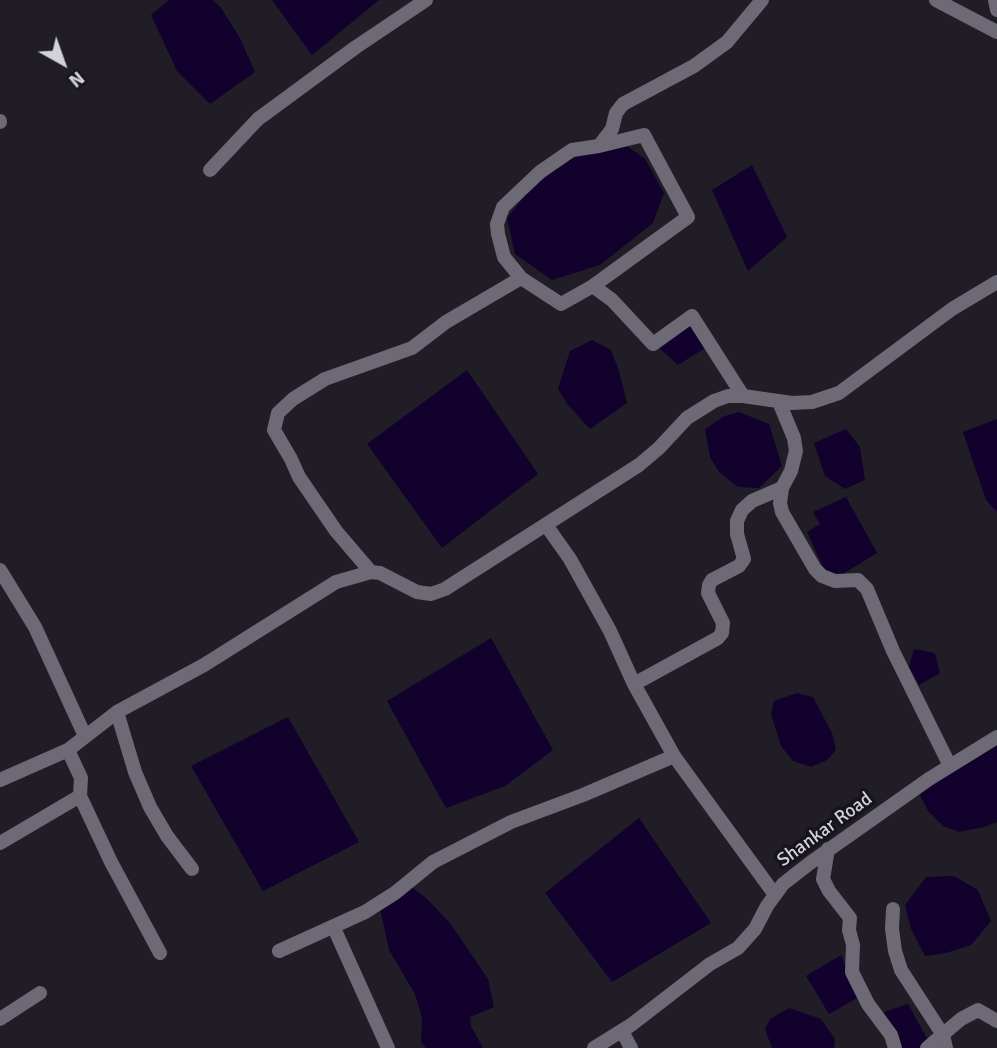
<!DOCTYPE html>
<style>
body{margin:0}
#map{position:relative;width:997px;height:1048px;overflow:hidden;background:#201d27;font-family:Signika,sans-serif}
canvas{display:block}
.north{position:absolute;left:28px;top:28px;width:70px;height:70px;-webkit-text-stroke:5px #17141d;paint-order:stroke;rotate:140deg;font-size:19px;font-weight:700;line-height:28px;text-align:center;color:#d4d2d9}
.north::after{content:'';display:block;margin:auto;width:24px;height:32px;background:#d4d2d9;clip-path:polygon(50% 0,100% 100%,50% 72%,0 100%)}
</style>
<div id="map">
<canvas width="997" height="1048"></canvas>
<div class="north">N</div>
</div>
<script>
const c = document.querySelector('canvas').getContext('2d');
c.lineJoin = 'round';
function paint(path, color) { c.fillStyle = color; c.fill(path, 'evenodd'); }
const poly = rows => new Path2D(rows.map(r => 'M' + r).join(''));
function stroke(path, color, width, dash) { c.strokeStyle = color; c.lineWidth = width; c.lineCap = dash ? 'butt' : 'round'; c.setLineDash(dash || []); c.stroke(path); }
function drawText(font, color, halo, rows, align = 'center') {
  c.font = font + ' Signika,sans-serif'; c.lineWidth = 7; c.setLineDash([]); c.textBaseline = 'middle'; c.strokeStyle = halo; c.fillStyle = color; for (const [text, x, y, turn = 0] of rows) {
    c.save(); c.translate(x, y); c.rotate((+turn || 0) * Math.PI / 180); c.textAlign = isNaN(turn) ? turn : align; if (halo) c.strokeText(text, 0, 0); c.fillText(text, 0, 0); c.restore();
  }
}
const water = poly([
 [169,0,213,0,221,8,240,38,255,72,210,104,177,71,151,15],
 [272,0,379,0,312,55],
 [624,144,645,159,664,193,653,223,600,265,552,280,515,254,507,218,532,187,569,159],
 [752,165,787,237,748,271,712,190],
 [693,318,710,345,678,365,658,347],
 [592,340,611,350,619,371,627,403,590,429,568,405,558,389,570,351],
 [467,370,538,474,442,548,367,444],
 [739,412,769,424,782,466,759,488,738,487,719,472,710,457,705,429,725,416],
 [997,419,997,512,986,500,963,432],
 [846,429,860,447,865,480,845,489,825,476,814,443],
 [846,497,877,553,830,582,807,532,820,524,813,512],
 [491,638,553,750,505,786,446,808,387,701],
 [914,649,935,653,940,673,919,685,909,667],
 [797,693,813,697,832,733,836,750,827,760,811,767,793,761,781,746,771,714,774,701],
 [288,717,359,842,263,891,191,766],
 [997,737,997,822,984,827,959,832,943,826,928,811,919,793],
 [639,818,711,923,612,982,545,893],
 [954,876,978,890,991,921,971,945,946,953,925,956,911,929,905,905,926,877],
 [400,879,426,898,450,923,488,979,494,1007,470,1017,471,1026,483,1048,426,1048,421,1042,422,1018,415,994,389,950,379,903],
 [841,955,859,997,829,1014,806,976],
 [908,1004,930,1044,919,1048,900,1048,884,1012],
 [789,1008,821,1019,835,1039,834,1048,772,1048,765,1029,770,1019]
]);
const minor = poly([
 [936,0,997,32],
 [995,0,997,10],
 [0,121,0,122],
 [210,170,258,119,356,47,426,0],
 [521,278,561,304,593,286,612,300,653,344,692,316,743,396],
 [593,286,688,217,644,135,599,146],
 [779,402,794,438,796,451,791,471,782,488,780,503,782,512,815,569,822,576,835,581,858,580,867,589,893,651,950,766],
 [546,525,570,559,610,631,634,684,674,756,775,895],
 [0,570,35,627,85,736],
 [371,572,336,531,299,477,291,459,274,430,278,413,293,399,325,379,412,348,446,322,521,278,504,257,498,234,497,224,503,207,540,172,572,150,599,146,612,129,616,113,623,104,694,66,727,42,762,0],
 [634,684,718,638,722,633,723,623,708,593,709,585,712,580,739,566,744,559,737,534,737,521,742,510,752,501,782,488],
 [117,712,135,772,150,807,167,836,192,869],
 [0,780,68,750,117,712,204,665,336,582,371,572,380,573,417,592,431,594,445,589,639,465,659,448,687,418,714,401,728,396,743,396,792,403,812,402,839,393,952,309,997,282],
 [80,796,111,862,160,953],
 [0,843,80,796,81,778,68,750],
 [828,849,823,879,829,891,850,918,849,930,853,945,852,972,868,1004,891,1035,895,1048],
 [893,909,892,929,895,951,901,970,943,1035,946,1048],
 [334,928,388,1048],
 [279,951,365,912,395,893,433,862,511,822,583,795,674,756],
 [0,1019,40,993],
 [622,1031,631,1048],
 [594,1048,631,1025,710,964,738,948,755,929,767,906,783,884,810,863,929,779,997,737],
 [927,1048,961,1019,978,1010,997,1021]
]);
const streetNames = [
 ["Shankar Road",825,830,-36]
];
paint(water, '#12002d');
stroke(minor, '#6d6a75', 14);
drawText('19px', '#d4d2d9', '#17141d', streetNames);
</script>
